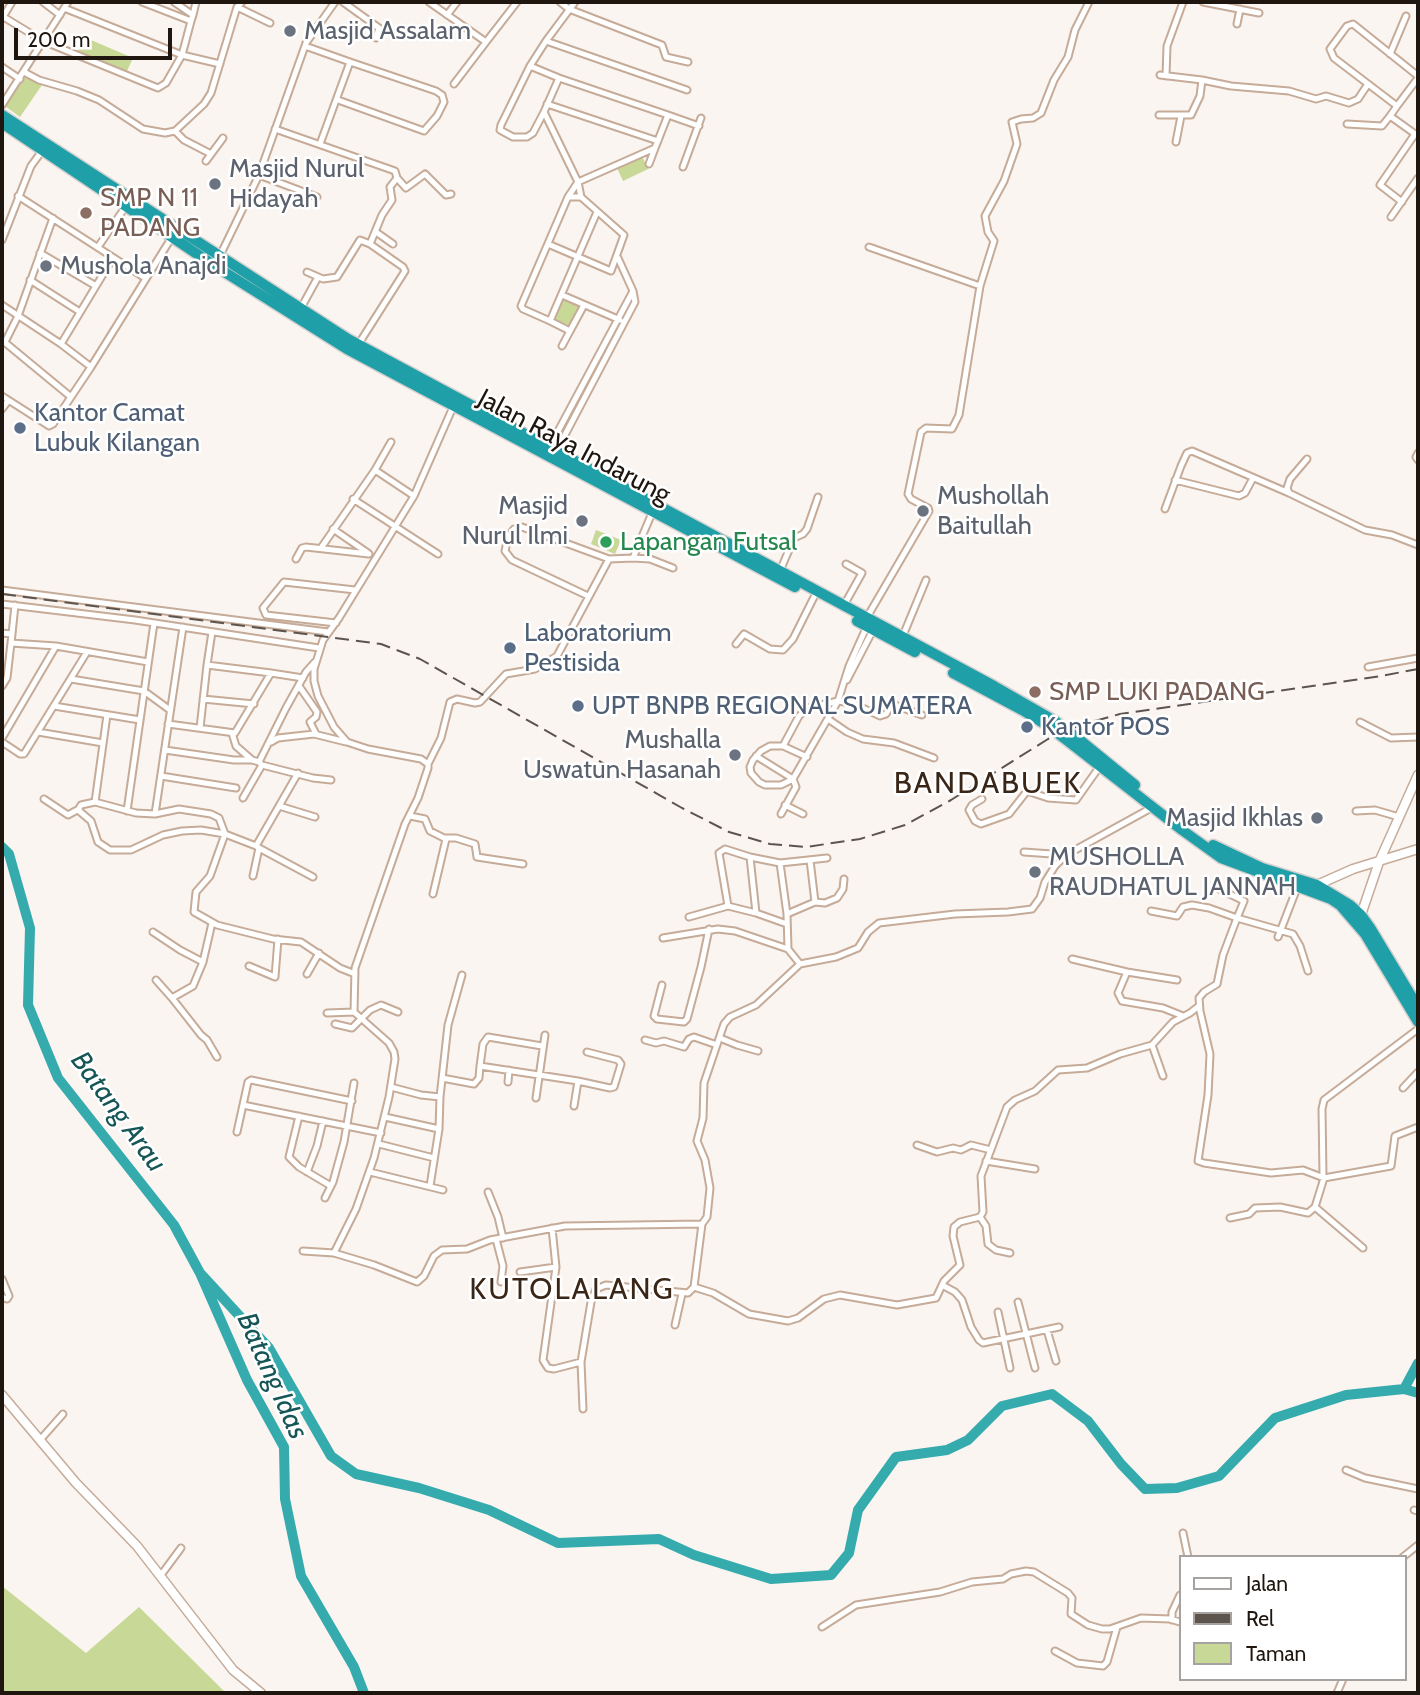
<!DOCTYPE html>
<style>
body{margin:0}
#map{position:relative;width:1420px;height:1695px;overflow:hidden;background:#fbf5f1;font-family:Cabin,sans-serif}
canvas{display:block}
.frame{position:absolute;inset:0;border:4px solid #1f160f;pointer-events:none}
.legend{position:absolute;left:1179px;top:1555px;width:228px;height:126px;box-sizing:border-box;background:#fff;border:2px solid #a5a29f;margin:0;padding:9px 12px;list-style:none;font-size:21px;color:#1f160f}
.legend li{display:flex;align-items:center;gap:14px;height:35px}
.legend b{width:35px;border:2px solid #a5a29f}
.scale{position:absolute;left:14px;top:28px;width:158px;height:32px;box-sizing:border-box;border:4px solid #1f160f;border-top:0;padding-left:9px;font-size:21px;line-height:24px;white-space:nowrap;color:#1f160f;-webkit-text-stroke:5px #fff;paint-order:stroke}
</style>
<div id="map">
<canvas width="1420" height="1695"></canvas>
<div class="frame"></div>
<ul class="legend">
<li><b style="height:9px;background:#fff"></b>Jalan</li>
<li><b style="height:9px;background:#5d544e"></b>Rel</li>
<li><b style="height:19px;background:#c8d896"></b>Taman</li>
</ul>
<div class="scale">200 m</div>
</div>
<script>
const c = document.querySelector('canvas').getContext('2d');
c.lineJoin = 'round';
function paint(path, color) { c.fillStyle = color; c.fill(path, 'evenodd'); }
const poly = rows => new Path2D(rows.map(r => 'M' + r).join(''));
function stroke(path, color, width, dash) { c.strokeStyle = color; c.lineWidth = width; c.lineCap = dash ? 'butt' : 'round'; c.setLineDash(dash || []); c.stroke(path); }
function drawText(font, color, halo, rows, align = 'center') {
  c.font = font + ' Cabin,sans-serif'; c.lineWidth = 5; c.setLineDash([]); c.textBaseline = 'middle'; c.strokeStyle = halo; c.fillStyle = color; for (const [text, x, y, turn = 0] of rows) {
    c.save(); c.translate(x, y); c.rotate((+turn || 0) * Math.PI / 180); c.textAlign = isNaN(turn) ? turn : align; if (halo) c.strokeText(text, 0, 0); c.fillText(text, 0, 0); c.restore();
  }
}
const green = poly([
 [84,37,133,58,127,71,78,51],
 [27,75,42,85,20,117,5,106],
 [642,156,648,169,623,181,617,168],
 [563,297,580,304,571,326,554,319],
 [596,530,621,540,615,554,591,544],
 [2,1586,86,1653,139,1607,226,1693,2,1693]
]);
const river = poly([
 [2,847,9,854,30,928,28,1005,58,1078,174,1225,200,1273,247,1380,284,1447,285,1499,301,1576,354,1667,364,1693],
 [200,1273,269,1348,331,1456,356,1474,419,1488,489,1510,558,1543,659,1539,694,1555,771,1579,831,1575,849,1553,858,1510,896,1457,947,1450,968,1440,1002,1406,1052,1394,1088,1421,1121,1464,1145,1489,1177,1488,1219,1476,1275,1418,1346,1395,1404,1389,1418,1393],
 [1404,1389,1418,1363]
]);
const street = poly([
 [43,2,60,15],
 [174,2,193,15,191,21],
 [343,2,379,28,376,38],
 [429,2,486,42,517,2],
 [560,2,569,9,662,45,666,57,688,62],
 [575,2,546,41,687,90],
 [1203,2,1259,13],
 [237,7,270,23],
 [64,8,182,55,220,64],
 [193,15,196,2],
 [447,15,457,2],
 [2,16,43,41,158,88,166,83,182,55,191,21,142,2],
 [3,17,12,2],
 [1237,24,1240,9],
 [305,46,350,62,320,144],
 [1390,54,1406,16],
 [530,66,559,78],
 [2,67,20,79],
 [24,72,39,80,77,91,99,100,143,129,165,133,175,131,204,104,211,93,237,7,242,2],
 [1160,75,1202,80,1231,86,1289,91,1316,99,1326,96,1349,103,1358,99,1368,84],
 [1166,76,1167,46,1183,2],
 [1418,76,1353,24,1347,26,1330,49,1334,58,1397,106,1390,116,1418,136],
 [559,78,668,115,655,148,578,182,544,112,559,78],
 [454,84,486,42],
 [338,100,424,131,437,116,444,102,442,95,436,91,350,62],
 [547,104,658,141],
 [2,105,68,2],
 [1397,106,1418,78],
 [544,112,533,133,527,137,513,137,500,130,501,125,530,66,546,41],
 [668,115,699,126],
 [1159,115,1191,115,1200,96,1202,80],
 [1347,124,1382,126,1390,116],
 [275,129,395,171,397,178],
 [175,131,184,140,211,154],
 [1176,142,1181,116],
 [206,161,223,138],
 [649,164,655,148],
 [683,167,701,118],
 [259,175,317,197],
 [18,196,145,278],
 [568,197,578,182,581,197],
 [1402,202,1380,185,1415,134],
 [1391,217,1418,178],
 [376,232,393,244],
 [2,240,31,166,42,151],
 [548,244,611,271,624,235,581,197,568,197,521,306,523,309,550,321],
 [98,247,126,206],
 [869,247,980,286],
 [40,253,96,286,61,344],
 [215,266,259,175,306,43,335,2],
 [307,272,323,279,337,277,360,240,370,244],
 [30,280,80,312],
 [96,286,113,258],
 [562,295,620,320],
 [2,305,61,344,91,367,172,237],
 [584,305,570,331,550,321,597,212],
 [301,308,318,277],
 [2,340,71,397,53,424,49,426,2,396],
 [5,342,18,316,53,218],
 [358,345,405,271,403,267,370,244,382,215,392,200,390,187,397,178,406,188,425,174,446,195,451,194],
 [562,346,570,331],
 [71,397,91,367],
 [2,409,8,401],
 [549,448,633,291],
 [556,452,635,302,633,291,618,258],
 [1418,453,1416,457,1418,460],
 [1307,459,1290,479,1287,488,1289,493,1365,530,1392,535,1418,545],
 [375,470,414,496],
 [1175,480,1239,496,1245,493,1253,478],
 [353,499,438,554],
 [1165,509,1181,466,1187,453,1192,451,1289,493],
 [333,529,368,553],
 [321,548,375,470,391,442],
 [633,558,650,559,673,568],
 [296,559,302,548,306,547,369,554],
 [780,571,794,538,803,534,807,529,818,497],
 [2,590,328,632],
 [588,596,512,560,505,551,508,537,514,529,522,527,609,559],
 [2,604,135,620,319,648],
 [843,607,862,573,846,564],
 [866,619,929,511,928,508,911,499,908,494,921,432,926,428,952,429,959,415,980,286,994,241,988,232,985,216,1004,181,1017,144,1012,122,1021,119,1033,118,1041,113,1054,80,1068,57,1075,30,1089,2],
 [336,623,266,615,263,608,284,582,355,590],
 [2,633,12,634,15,605],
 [902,638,926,580],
 [11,643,56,646,148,662],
 [736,644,744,634,770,649,783,650,793,639,814,597],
 [207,665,212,632],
 [1368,667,1418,658],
 [71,679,144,691,170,710],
 [847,680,873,630],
 [2,686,7,678,12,634],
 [299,686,317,712,316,717,310,722,316,734],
 [203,699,254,704],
 [54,706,140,720],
 [107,715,95,802,136,813,155,814,179,809,211,814,219,818,225,834,256,846],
 [828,719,847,732,863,739,894,743,934,758],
 [1360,722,1391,738,1418,737],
 [168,724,235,733,271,673,303,678],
 [200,728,207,665,271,673],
 [38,732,103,743],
 [232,733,236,746,252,760],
 [2,738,56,646],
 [2,742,20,754,24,754,87,652],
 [271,742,278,738,314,734,346,742],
 [783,746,770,746,761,751,753,760,750,767,751,773,759,782,765,785,781,785,793,779],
 [165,750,234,760,252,760,259,762],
 [756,756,793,779],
 [807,757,783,746,799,716,808,708,838,701,852,703,880,716,886,714,892,704,922,715],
 [428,764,441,738,450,702,457,699,475,703,480,702,506,674,535,669,557,656,609,559,633,558,652,513],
 [262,765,313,778,331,780],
 [161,776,236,788],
 [243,798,262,765,259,762,286,708,306,672,315,662],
 [44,799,68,815,79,809],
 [982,799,972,805,969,810,975,821,981,824,1009,814,1027,791,1048,798,1076,800,1100,766],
 [95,802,81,805,78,810,91,821,98,842,110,850,131,850,163,835,182,831,201,830,225,834,210,876,196,892,194,912,217,925,273,939,301,942,340,968,355,974],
 [785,805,803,814],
 [279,806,315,817],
 [127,811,154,623],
 [1356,811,1375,810,1399,817],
 [155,814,183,627],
 [781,814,796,787,793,779,838,701,849,666,867,626],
 [410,816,425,819,430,831,446,839,433,894],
 [445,838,456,838,475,844,477,857,523,864],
 [259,848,313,877],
 [1024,852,1066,855],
 [810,860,815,902,825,903,837,898,843,889,844,879],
 [780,863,827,858],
 [253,876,259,848,256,846,298,773],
 [728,906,719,853,725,849,750,857],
 [1151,911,1177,916,1183,907,1192,905,1209,908,1237,918,1244,901,1219,889],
 [756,913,750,857,780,863,787,914,788,949,800,964],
 [787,914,815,902],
 [689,917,728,906,756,913,787,924],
 [212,923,203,962,193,986,172,998,201,1035,207,1040,217,1057],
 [153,932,180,950,203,962],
 [1278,937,1297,888],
 [663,938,718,929,735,931,788,949],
 [1072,959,1127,972,1177,980],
 [249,966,275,977,278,939],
 [1308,971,1300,946,1293,934,1237,918,1223,955,1217,984,1204,992,1199,998,1200,1011,1210,1054,1208,1095,1198,1161,1204,1163,1271,1173,1303,1170,1324,1178,1391,1166,1395,1136,1418,1127],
 [1127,972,1118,993,1122,1001,1163,1008,1183,1016],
 [307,974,319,953],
 [156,980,172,998],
 [662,985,654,1016,657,1019,684,1022,687,1019,701,967,709,929],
 [327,1013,354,1012],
 [335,1024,352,1028,370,1010,381,1005,398,1012],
 [720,1038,737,1045,758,1051],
 [645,1040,656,1043,664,1041,684,1047,689,1039,694,1037,717,1045],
 [1152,1045,1163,1076],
 [480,1066,483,1044,488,1037,542,1046],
 [442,1078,474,1084,479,1078,480,1066,578,1081,610,1088,614,1087,621,1064,618,1060,587,1052],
 [508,1082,509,1070],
 [391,1087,421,1095,440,1097],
 [1403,1088,1418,1072],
 [536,1098,545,1035],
 [243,1105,381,1133],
 [574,1106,578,1081],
 [299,1116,289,1157,299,1167,331,1186],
 [385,1117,439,1129],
 [237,1132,248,1082,251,1080,352,1101],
 [379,1144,434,1158],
 [917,1145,937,1152,953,1148,961,1150,971,1145,991,1150],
 [986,1161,1035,1169],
 [307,1172,317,1146,323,1121],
 [370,1172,443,1190],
 [1323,1176,1322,1109,1324,1100,1418,1029],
 [430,1186,439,1129,440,1097,448,1025,462,975],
 [488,1192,498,1217,503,1238],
 [325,1198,333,1182,344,1142,354,1083],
 [1315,1207,1363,1248],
 [980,1217,986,1226,988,1244,996,1250,1010,1253],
 [1230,1218,1249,1214,1255,1208,1280,1207,1308,1213,1315,1207,1324,1178],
 [552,1228,556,1267,543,1360,548,1368,554,1369,581,1362],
 [496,1239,503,1266,501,1282],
 [303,1251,334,1253,374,1265,417,1282,424,1276,434,1256,442,1250,467,1249,490,1240,565,1226,702,1224,707,1217,710,1188,705,1160,697,1141,703,1118,704,1083,724,1024,730,1017,756,1005,800,964,836,957,858,948,868,932,879,923,955,914,1008,912,1032,909,1040,898,1045,882,1055,866,1066,855,1153,807],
 [334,1253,356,1209,374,1158,389,1097,395,1059,394,1052,389,1043,354,1012,355,968,405,824,418,798,428,768,428,764,421,759,368,749,347,742,334,727,318,696,314,681,314,669,323,640,339,618,414,496,453,407],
 [520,1272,556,1267],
 [2,1279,9,1296,7,1299,2,1297],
 [942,1285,955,1292,962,1300,971,1327,979,1340,983,1343,1059,1327],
 [694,1287,713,1293,749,1314,788,1321,798,1318,824,1299,840,1295,897,1305,936,1298,944,1281,960,1265,953,1236,954,1227,960,1222,980,1217,983,1212,981,1176,1007,1107,1015,1100,1035,1091,1058,1070,1087,1068,1120,1054,1152,1045,1173,1022,1190,1013,1199,1006],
 [1018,1302,1035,1368],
 [998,1312,1010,1368],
 [675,1325,682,1294],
 [1047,1330,1056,1361],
 [583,1409,581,1362,591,1302,596,1289,606,1285,688,1293,694,1287,702,1224],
 [40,1440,63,1414],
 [1346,1470,1365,1478,1418,1489],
 [1414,1510,1418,1511],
 [1183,1533,1188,1557],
 [1403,1557,1418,1545],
 [161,1575,181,1548],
 [1172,1620,1172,1612,1180,1595],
 [822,1627,856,1605,940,1592,972,1582,1003,1579,1011,1574,1026,1571,1034,1572,1068,1593,1072,1598,1071,1614,1088,1625,1102,1629,1110,1629,1141,1618,1170,1619,1180,1622],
 [1055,1651,1077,1663,1103,1666,1107,1662,1117,1627],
 [1337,1693,1343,1679]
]);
const secondary = poly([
 [1317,885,1353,869,1418,849],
 [1361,915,1379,862,1418,775],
 [2,1395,76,1483,137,1546,233,1670,261,1693]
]);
const highway = poly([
 [2,115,348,339,994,686,1055,721],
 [2,123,215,266,347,349,795,587],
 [857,621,915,652],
 [953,673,1024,711,1051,728],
 [1081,741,1135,785],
 [1073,745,1182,830,1221,858,1331,899,1340,905,1365,934,1418,1022],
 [1213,845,1262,868,1317,885,1350,905,1361,915,1371,929,1418,1007]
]);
const rail = poly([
 [2,594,381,644,420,659,682,808,729,832,770,844,806,847,860,839,905,825,951,800,1048,739,1080,725,1120,714,1381,676,1418,669]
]);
const highwayBridge = poly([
 [1055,721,1081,741],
 [1051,728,1073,745]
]);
const markers = [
 [290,31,7,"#6b7280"],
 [215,184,7,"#6b7280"],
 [86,213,7,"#8d6e63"],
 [46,266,7,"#6b7280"],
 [20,428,7,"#5c6f8a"],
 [923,511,7,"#6b7280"],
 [582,521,7,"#6b7280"],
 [606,542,7,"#2e9e5b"],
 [510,648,7,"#5c6f8a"],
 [1035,692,7,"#8d6e63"],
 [578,706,7,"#5c6f8a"],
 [1027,727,7,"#5c6f8a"],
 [735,755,7,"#6b7280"],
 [1317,818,7,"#6b7280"],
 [1035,872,7,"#6b7280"]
];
const worshipNames = [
 ["Masjid Assalam",304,31],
 ["Masjid Nurul",229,169],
 ["Hidayah",229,199],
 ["Mushola Anajdi",60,266],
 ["Mushollah",937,496],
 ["Baitullah",937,526],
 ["Masjid",568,506,"right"],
 ["Nurul Ilmi",568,536,"right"],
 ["Mushalla",721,740,"right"],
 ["Uswatun Hasanah",721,770,"right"],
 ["Masjid Ikhlas",1303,818,"right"],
 ["MUSHOLLA",1049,857],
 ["RAUDHATUL JANNAH",1049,887]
];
const educationNames = [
 ["SMP N 11",100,198],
 ["PADANG",100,228],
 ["SMP LUKI PADANG",1049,692]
];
const serviceNames = [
 ["Kantor Camat",34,413],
 ["Lubuk Kilangan",34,443],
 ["Laboratorium",524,633],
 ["Pestisida",524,663],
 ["UPT BNPB REGIONAL SUMATERA",592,706],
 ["Kantor POS",1041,727]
];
const streetNames = [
 ["Jalan Raya Indarung",574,447,28]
];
const leisureNames = [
 ["Lapangan Futsal",620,542]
];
const waterNames = [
 ["Batang Arau",118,1112,54],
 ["Batang Idas",272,1376,66]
];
const quarterNames = [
 ["BANDABUEK",988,784],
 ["KUTOLALANG",572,1290]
];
paint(green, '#c8d896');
stroke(river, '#36abad', 10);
stroke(street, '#c5ab98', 9);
stroke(secondary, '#c5ab98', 11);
stroke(highway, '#d2d0cf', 13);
stroke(street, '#fff', 5);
stroke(secondary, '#fff', 8);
stroke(highway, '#1f9fa7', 10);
stroke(rail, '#5d544e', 2, [14, 7]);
stroke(highwayBridge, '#d2d0cf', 13, []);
stroke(highwayBridge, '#1f9fa7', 10);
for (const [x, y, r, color] of markers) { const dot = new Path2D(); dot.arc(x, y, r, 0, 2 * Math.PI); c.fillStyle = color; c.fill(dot); stroke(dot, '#fff', 2.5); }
drawText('26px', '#5b616d', '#fff', worshipNames, 'left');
drawText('26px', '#785e54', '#fff', educationNames, 'left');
drawText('26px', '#4e5e75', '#fff', serviceNames, 'left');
drawText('26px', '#1f160f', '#fff', streetNames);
drawText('26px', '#27864d', '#fff', leisureNames, 'left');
drawText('italic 28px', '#165657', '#fff', waterNames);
c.letterSpacing = '2px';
drawText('30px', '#3a2617', '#fff', quarterNames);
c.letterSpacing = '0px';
</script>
